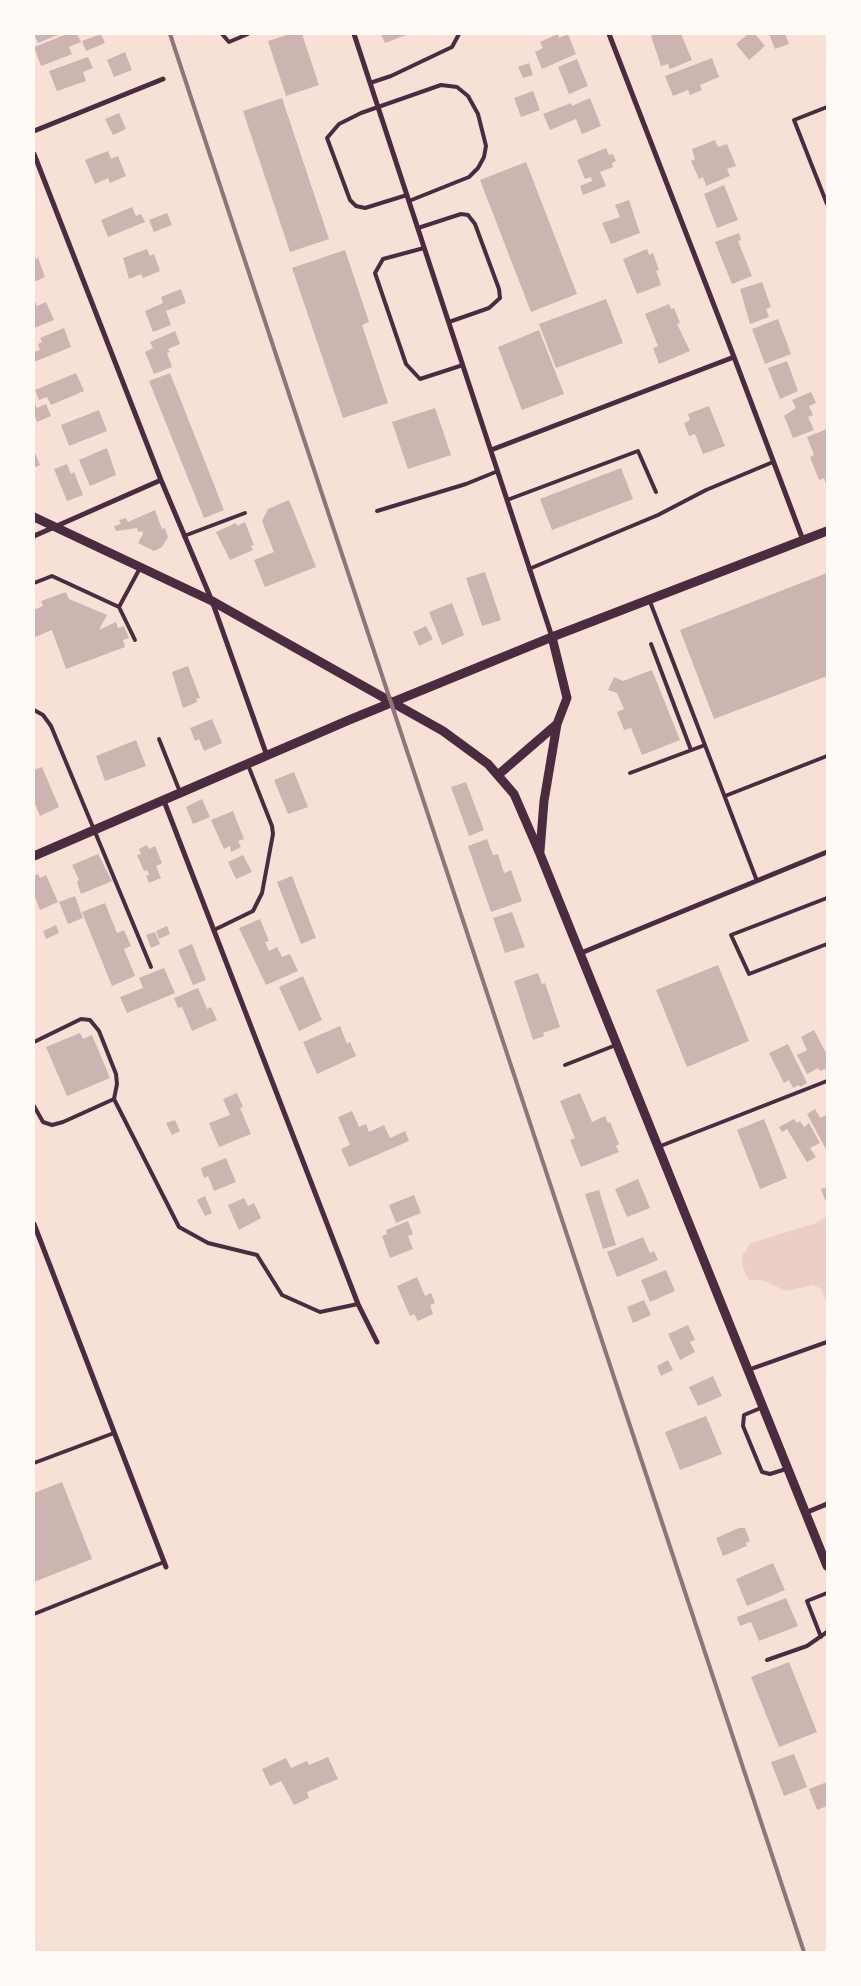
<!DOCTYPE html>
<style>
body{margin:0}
#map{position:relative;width:861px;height:1986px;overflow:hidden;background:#f7e1d7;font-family:Quicksand,sans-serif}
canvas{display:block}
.frame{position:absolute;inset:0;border:35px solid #fffaf5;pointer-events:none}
</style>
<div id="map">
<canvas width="861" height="1986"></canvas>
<div class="frame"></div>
</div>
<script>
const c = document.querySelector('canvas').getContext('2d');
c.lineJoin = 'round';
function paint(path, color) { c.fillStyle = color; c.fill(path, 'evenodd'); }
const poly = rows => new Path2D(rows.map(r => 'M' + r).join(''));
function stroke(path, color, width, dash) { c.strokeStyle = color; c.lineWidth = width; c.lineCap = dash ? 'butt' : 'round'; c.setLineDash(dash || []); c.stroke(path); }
const green = poly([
 [827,1216,827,1304,821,1289,813,1285,786,1291,762,1280,749,1280,743,1268,742,1256,751,1243,816,1223]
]);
const building = poly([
 [34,34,60,34,38,43],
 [67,34,77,34,81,42,69,47,72,54,41,66,34,47],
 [101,34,105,43,86,51,82,41],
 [290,34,302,34,319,85,286,96,268,41],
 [381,34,409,34,385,43],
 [558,34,559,38,568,34,576,54,542,69,535,52,543,48,540,42],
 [655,34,681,34,692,60,670,69,668,64,661,66,651,36],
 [748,34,755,34,765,46,749,60,736,44],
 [769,34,785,34,789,44,775,49],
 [125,52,132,70,114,77,107,60],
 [88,57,93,68,83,72,86,81,57,91,49,71],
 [712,58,719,77,700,85,702,90,690,95,688,90,673,96,665,76],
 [577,59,588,86,569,94,558,67],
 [529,63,533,75,523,78,518,67],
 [533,91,540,110,521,117,514,98],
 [282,98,329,239,290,252,243,111],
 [590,98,601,126,582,134,576,119,550,130,543,114,571,103,572,106],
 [119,113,126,129,113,135,105,119],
 [715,140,718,147,727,144,736,166,727,169,730,176,706,186,703,177,699,179,691,161,695,159,692,149],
 [606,148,609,155,613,154,616,161,612,163,613,167,600,172,606,186,583,195,580,186,592,181,591,177,585,179,577,160],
 [108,151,111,159,118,156,126,176,110,183,108,178,95,184,85,160],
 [526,162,577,294,531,312,480,180],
 [724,185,738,220,717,228,704,194],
 [629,200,640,233,611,244,602,223,620,217,615,205],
 [132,207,136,216,141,214,145,222,108,237,101,220],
 [167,213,172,225,154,232,149,220],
 [739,233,741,240,738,241,752,276,732,284,715,242],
 [147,249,150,256,154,254,160,271,143,278,141,274,129,279,123,258],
 [647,249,649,255,653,253,659,270,656,271,661,285,637,294,623,259],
 [345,250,369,322,362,325,388,403,343,418,292,268],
 [38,258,45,277,34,282,34,259],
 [762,282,771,307,766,309,769,317,750,324,740,289],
 [181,289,186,303,166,311,171,325,153,332,145,311,163,303,161,297],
 [34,299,37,306,46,302,54,320,34,328],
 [606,299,623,343,556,368,539,324],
 [669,304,671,309,674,308,680,323,677,324,690,351,659,364,653,348,658,346,645,314],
 [778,319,791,354,765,364,752,329],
 [64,328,71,347,34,362,34,352,40,350,38,344,42,342,40,338],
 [539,330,564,394,522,410,498,347],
 [175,331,180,344,168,349,170,352,167,353,172,367,154,374,145,352,153,348,150,342],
 [787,361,798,391,780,399,768,368],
 [76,373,84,391,51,405,47,397,39,400,35,390],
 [170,373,224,510,204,518,149,381],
 [811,392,816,403,809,406,813,415,808,417,814,430,793,438,784,416,796,408,792,400],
 [34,401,37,408,46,404,51,416,37,422,34,413],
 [709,406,725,446,703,454,695,434,689,436,684,423,690,420,688,414],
 [435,408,451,455,408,469,392,422],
 [99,410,107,431,69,446,61,425],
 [827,429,827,487,824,478,819,480,810,457,814,455,807,437],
 [107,448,116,475,90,486,79,460],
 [34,450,40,465,34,468],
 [67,464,71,474,74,472,83,495,67,501,54,469],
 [621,468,633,499,552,530,540,499],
 [289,500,316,567,265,587,254,560,274,552,262,521,268,509],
 [155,510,162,529,165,528,168,537,162,547,154,551,138,543,143,534,142,531,138,532,137,528,116,531,114,526,121,524,119,520,126,518,128,522],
 [245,522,254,545,251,546,253,550,230,560,216,532,236,523,237,526],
 [485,572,501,620,482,626,466,578],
 [827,573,827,676,714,719,680,630],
 [66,592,69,599,107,615,99,630,116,622,118,628,124,626,129,638,123,640,125,647,66,669,52,630,35,637,34,632,34,610,43,606,41,601],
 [452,603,464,635,442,645,429,612],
 [426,626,433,639,419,646,413,632],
 [188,666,200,698,196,699,197,702,183,708,172,672],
 [652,670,680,740,642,755,631,728,624,730,617,712,624,709,617,693,608,690,614,677,623,681],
 [212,719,222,743,204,751,199,739,195,741,190,728],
 [136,740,146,766,105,781,96,756],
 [42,767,59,807,40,816,34,802,34,770],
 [294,772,308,807,288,814,274,780],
 [466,782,484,830,469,836,451,787],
 [202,799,210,817,193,824,186,807],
 [233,811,244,839,238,841,241,847,231,852,230,846,224,849,211,820],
 [487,839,493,855,498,854,504,873,511,870,522,901,491,912,468,846],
 [147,845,149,849,155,846,162,863,156,866,161,878,149,883,146,876,149,875,147,870,144,871,137,855,141,854,139,849],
 [98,854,112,881,81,894,77,882,79,880,72,865],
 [243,855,252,872,236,879,228,862],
 [38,874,40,878,46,875,58,902,40,910,34,895,34,876],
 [292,876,316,938,301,944,277,882],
 [75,896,83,918,68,924,59,902],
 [105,903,117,933,124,930,131,946,124,949,135,976,112,986,82,912],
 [512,912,525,947,505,953,493,918],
 [260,919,269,941,265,942,269,951,277,947,282,957,290,954,298,971,266,985,239,928],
 [56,925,59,933,46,939,43,931],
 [167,926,170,934,159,939,156,931],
 [155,932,160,944,151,948,146,935],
 [192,944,206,980,193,985,178,950],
 [718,965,749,1041,687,1067,656,990],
 [164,968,175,993,127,1013,120,997,143,988,139,978],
 [538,973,542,984,545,983,560,1027,543,1033,544,1036,533,1040,514,981],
 [303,976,322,1020,299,1031,279,987],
 [198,988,207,1009,211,1007,217,1020,192,1031,182,1007,178,1008,174,998],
 [340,1026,347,1044,350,1042,356,1056,317,1074,303,1042],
 [814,1030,827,1055,827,1074,825,1069,820,1071,818,1068,807,1074,797,1055,807,1050,801,1037],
 [80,1033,83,1039,92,1035,110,1078,67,1096,46,1047],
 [788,1044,807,1083,800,1087,799,1085,793,1088,789,1080,784,1083,769,1053],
 [237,1093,243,1107,240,1108,251,1134,219,1147,209,1123,230,1115,223,1099],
 [580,1093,592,1122,605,1116,608,1123,610,1122,619,1144,616,1146,619,1152,581,1167,570,1140,575,1138,560,1101],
 [815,1109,820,1118,826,1115,827,1117,827,1151,807,1114],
 [352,1111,359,1127,366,1124,369,1132,384,1125,390,1138,405,1131,409,1141,349,1167,341,1149,350,1145,338,1117],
 [764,1119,787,1178,760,1189,737,1130],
 [794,1119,797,1123,800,1121,804,1127,809,1123,820,1143,810,1148,816,1157,807,1162,787,1129,782,1132,779,1127],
 [175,1120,180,1131,172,1135,166,1123],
 [226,1158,236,1182,214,1191,208,1176,204,1178,201,1168],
 [638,1179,650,1208,627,1217,615,1189],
 [827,1187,827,1199,825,1200,821,1189],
 [599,1190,616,1245,603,1249,585,1194],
 [414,1195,421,1213,396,1223,389,1205],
 [205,1196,212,1213,205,1216,197,1200],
 [244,1198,248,1206,254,1203,261,1218,239,1230,228,1205],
 [408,1221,413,1234,408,1236,413,1249,390,1258,382,1236,387,1234,386,1230],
 [643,1237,650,1253,654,1251,658,1260,617,1277,607,1252],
 [666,1270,675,1291,650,1302,641,1280],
 [417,1277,425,1296,431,1293,435,1303,430,1305,433,1314,418,1321,414,1314,410,1316,397,1286],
 [644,1300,651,1315,633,1323,627,1307],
 [688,1325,695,1340,690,1342,695,1352,680,1360,668,1334],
 [668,1360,673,1370,661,1376,657,1366],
 [713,1376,722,1396,698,1406,689,1387],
 [706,1416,722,1454,680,1470,665,1432],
 [62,1482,92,1559,34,1582,34,1493],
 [739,1528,745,1528,750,1541,746,1543,747,1546,723,1556,716,1538],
 [773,1563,785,1590,747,1606,736,1579],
 [786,1598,798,1626,759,1641,751,1622,740,1626,737,1617],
 [789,1662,817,1732,779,1747,751,1677],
 [794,1754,807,1787,784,1796,771,1762],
 [328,1757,338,1779,307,1792,309,1798,294,1805,281,1781,270,1786,262,1769,286,1758,291,1768,307,1761,309,1765],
 [827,1782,827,1806,817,1810,809,1789]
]);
const service = poly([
 [222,34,229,42,248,34],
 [370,83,391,76,452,47,459,34],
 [827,107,794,120,827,204],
 [407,195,365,208,356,206,350,200,327,138,339,124,361,113,441,85,457,87,468,96,478,114,486,146,484,157,478,168,469,177,409,201],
 [418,228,461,214,468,215,475,224,499,289,500,298,489,308,449,322],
 [424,248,383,259,375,273,406,364,420,379,463,365],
 [507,500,638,451,656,492],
 [377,511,466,484,498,471],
 [184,536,245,513],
 [529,569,658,515,706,490,773,462],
 [34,583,52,576,119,607],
 [649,599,757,881],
 [135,640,119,607,140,568],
 [651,644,691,750],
 [34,710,43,715,51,726,151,967],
 [159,739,180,792],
 [630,773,705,745],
 [725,796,827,756],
 [827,898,731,935,749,974,827,944],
 [214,930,253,911,262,893,273,834,272,826,248,765],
 [34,1042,81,1019,90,1020,99,1031,116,1074,117,1084,114,1099],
 [565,1065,616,1045],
 [34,1106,43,1122,52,1125,63,1122,114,1099,179,1227,208,1243,257,1255,282,1295,320,1312,358,1304],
 [658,1147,827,1081],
 [748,1370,827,1342],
 [763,1407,744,1415,743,1426,762,1472,770,1474,786,1469],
 [34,1463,114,1433],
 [34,1614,164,1562],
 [821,1637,807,1601,827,1593],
 [767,1660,807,1646,827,1632]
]);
const minor = poly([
 [354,34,552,637],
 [609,34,734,357,803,540],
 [34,131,163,79],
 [34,154,161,480,212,601,267,756],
 [491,450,734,357],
 [34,536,161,480],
 [164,801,358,1304,377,1342],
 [581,953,827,852],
 [34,1224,166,1567],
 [805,1513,827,1504]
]);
const tertiary = poly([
 [34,517,212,601,443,731,488,764,514,794,540,854,827,1566],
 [498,775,557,724],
 [540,851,544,801,557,724,567,698,552,637],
 [34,856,349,720,552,637,827,531]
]);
const rail = poly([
 [170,34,804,1952]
]);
paint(green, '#ebcfc5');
paint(building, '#ccb4b1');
stroke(service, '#4a2c40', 4);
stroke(minor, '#4a2c40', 5);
stroke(tertiary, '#4a2c40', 9);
stroke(rail, '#8f747c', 4);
</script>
